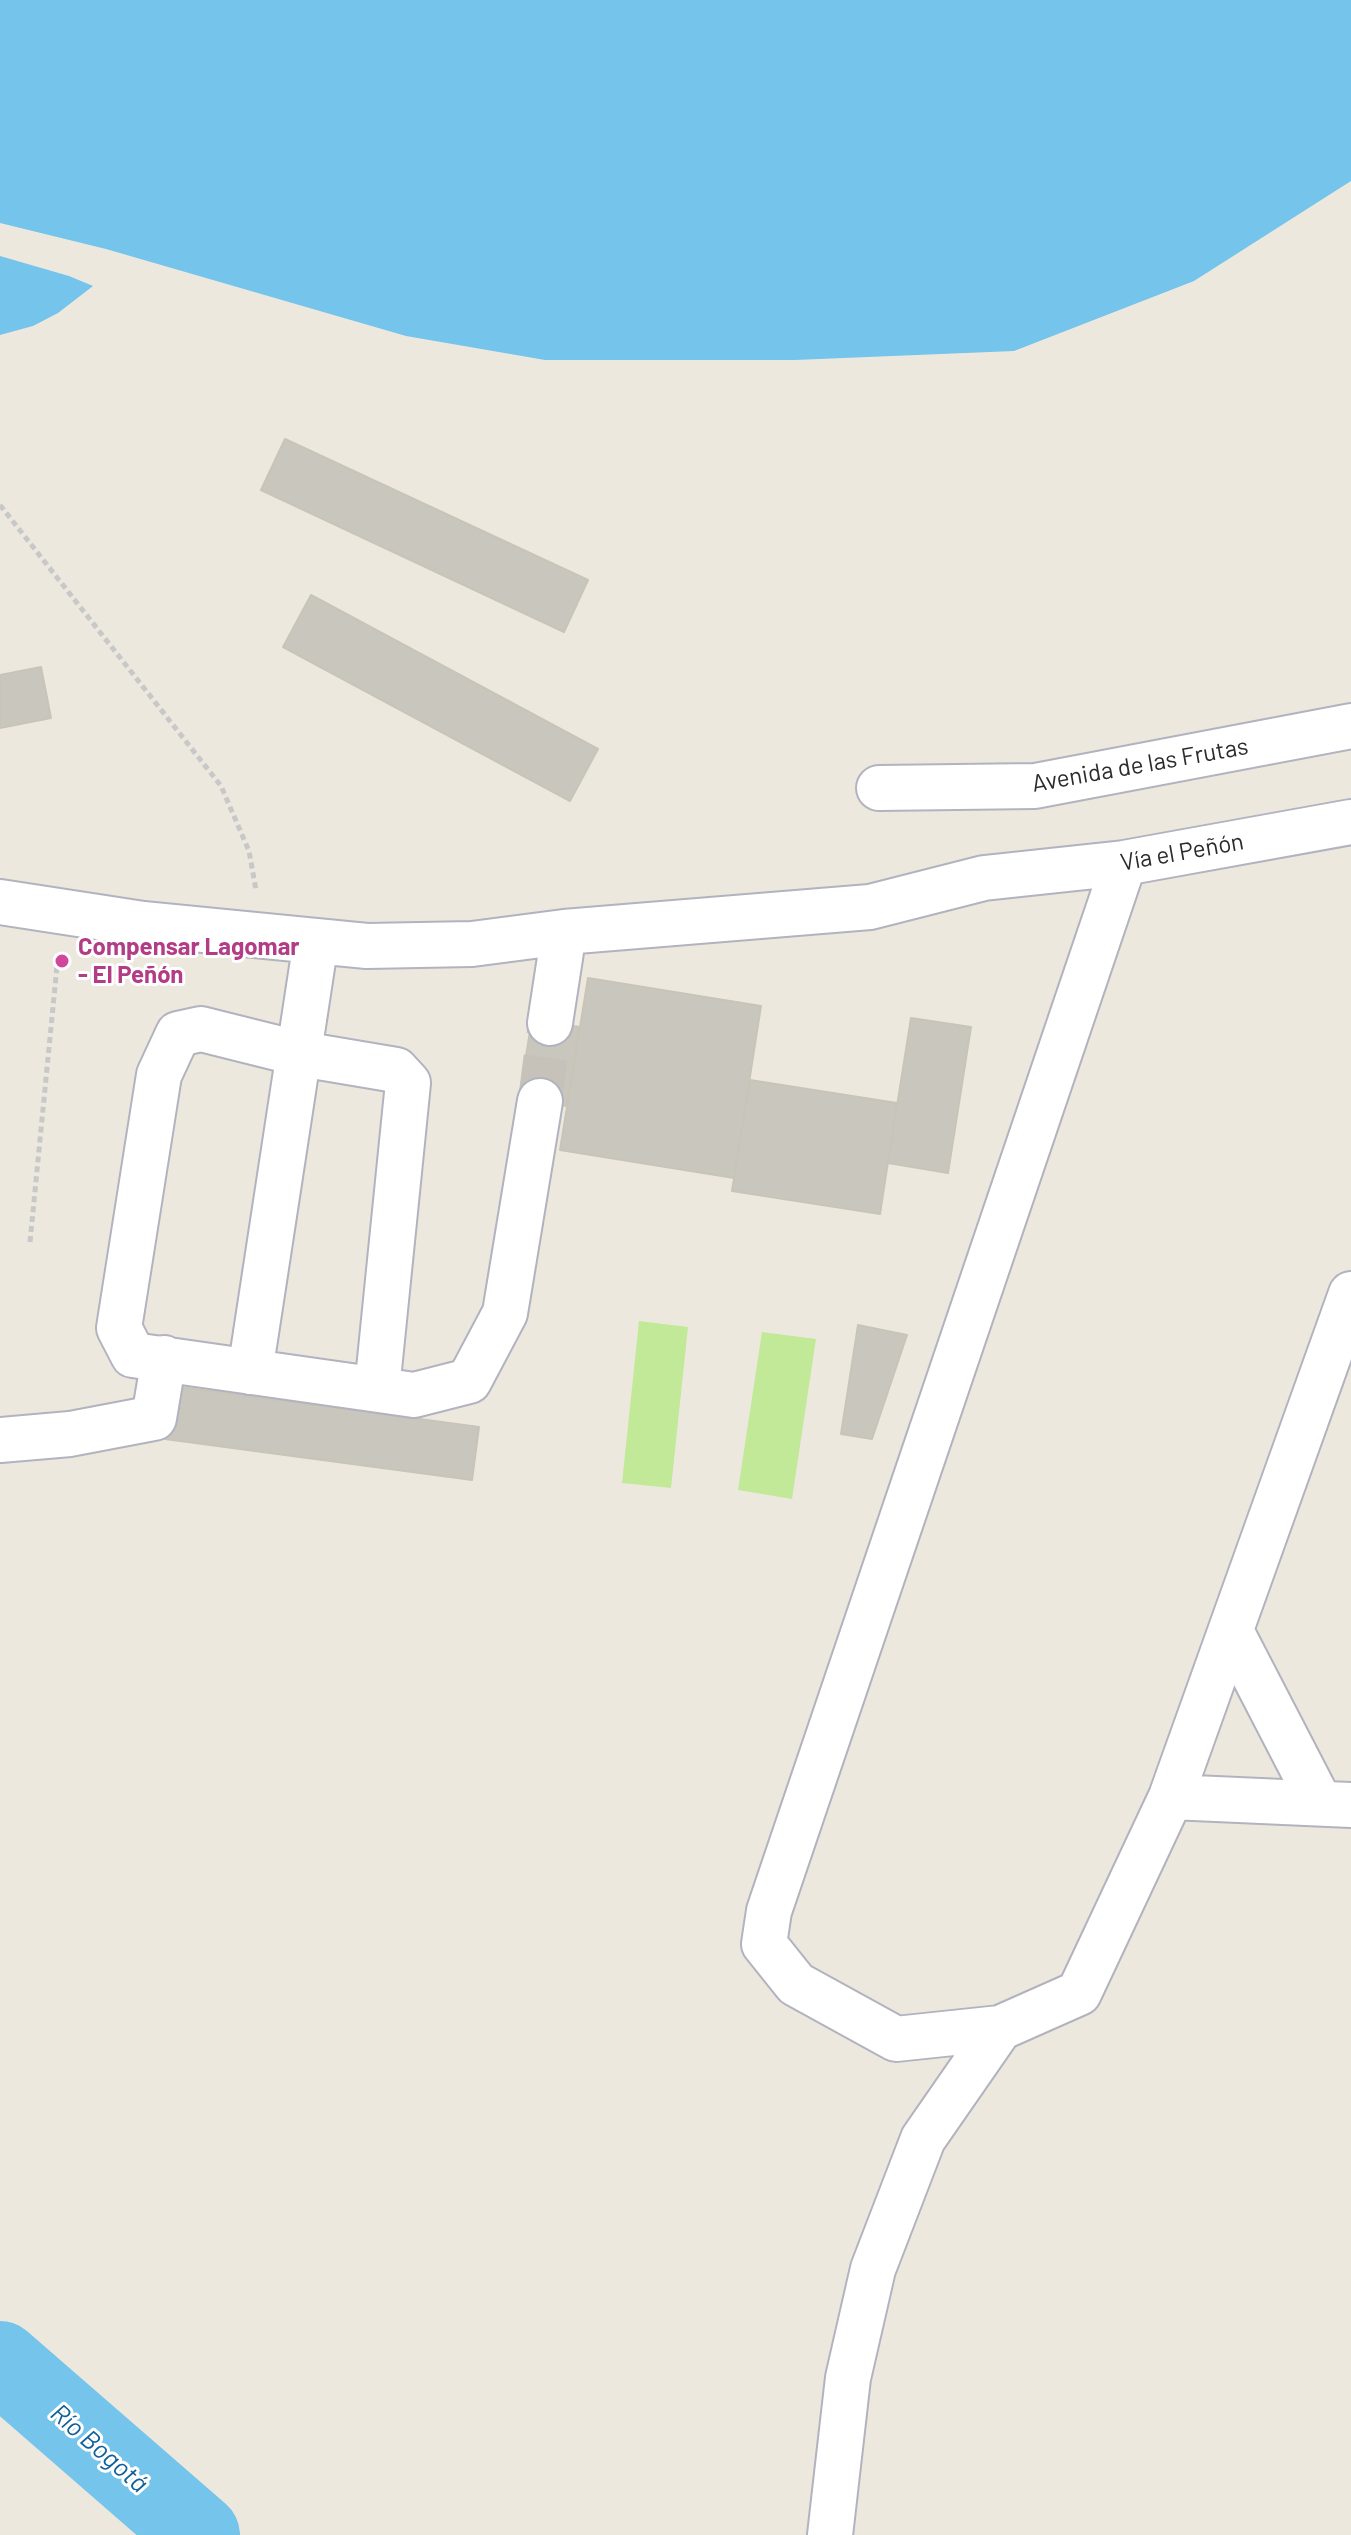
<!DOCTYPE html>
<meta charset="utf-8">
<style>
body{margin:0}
canvas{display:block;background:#ede8de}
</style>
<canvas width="1351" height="2535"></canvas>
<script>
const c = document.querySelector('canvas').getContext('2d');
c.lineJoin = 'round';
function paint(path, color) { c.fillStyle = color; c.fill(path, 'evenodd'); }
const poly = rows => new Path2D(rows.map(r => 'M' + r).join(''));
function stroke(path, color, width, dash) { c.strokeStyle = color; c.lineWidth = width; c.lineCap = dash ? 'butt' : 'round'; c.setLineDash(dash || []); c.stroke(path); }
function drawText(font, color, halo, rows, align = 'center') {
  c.font = font + ' Barlow,sans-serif'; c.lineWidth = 6; c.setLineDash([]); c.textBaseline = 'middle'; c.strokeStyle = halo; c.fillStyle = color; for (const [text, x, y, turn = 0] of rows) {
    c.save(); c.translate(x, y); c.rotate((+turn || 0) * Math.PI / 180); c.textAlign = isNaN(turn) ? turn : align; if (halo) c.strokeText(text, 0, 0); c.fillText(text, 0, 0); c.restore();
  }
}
const pitch = poly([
 [639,1321,688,1327,671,1488,622,1483],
 [762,1332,816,1339,792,1499,738,1490]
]);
const water = poly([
 [0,0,1351,0,1351,181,1194,281,1014,351,795,360,545,360,406,336,106,249,0,223],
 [0,256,69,276,93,286,58,313,33,326,0,335]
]);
const river = poly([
 [0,2362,199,2535]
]);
const building = poly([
 [285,439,588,580,564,632,261,490,285,439],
 [311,595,598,749,570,801,283,647,311,595],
 [41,667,51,718,0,728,0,675,41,667],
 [588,978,761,1006,734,1178,560,1150,588,978],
 [911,1018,971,1027,948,1173,888,1163,911,1018],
 [532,1019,579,1027,567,1106,519,1099,532,1019],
 [750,1080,897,1103,880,1214,732,1191,750,1080],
 [858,1325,907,1335,872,1439,841,1434,858,1325],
 [173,1386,479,1427,472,1480,165,1439,173,1386]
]);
const minorTunnel = poly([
 [540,1101,550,1023]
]);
const path = poly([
 [0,505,221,786,249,851,256,890],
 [30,1242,58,956]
]);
const minor = poly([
 [879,788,1035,786,1351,726],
 [1124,863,769,1911,764,1944,796,1984,896,2039,1000,2028,1079,1993,1171,1797,1351,1294],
 [0,902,143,924,367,946,472,944,564,932,870,907,984,878,1124,863,1351,822],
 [550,1023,564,932],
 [250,1372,316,941],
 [377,1389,408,1083,396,1070,301,1054,201,1029,178,1034,159,1075,119,1328,133,1355,414,1395,469,1381,505,1313,540,1101],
 [0,1440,70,1434,154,1418,164,1358],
 [1232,1633,1320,1803],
 [1171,1797,1351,1805],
 [830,2535,848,2378,873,2269,923,2139,1000,2028]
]);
const markers = [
 [62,961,8,"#d1479c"]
];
const streetNames = [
 ["Avenida de las Frutas",1140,765,-10],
 ["Vía el Peñón",1182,852,-10]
];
const hotelNames = [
 ["Compensar Lagomar",78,947],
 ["- El Peñón",78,975]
];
const waterNames = [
 ["Río Bogotá",99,2448,41]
];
paint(pitch, '#c1e998');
paint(water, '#74c4ec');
stroke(river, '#74c4ec', 82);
paint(building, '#c9c6bd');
stroke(building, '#c9c4b8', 2);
stroke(minorTunnel, '#c6c2ba', 44, [44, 22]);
stroke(minor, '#b2b3bf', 48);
stroke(path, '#c8c8c8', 5, [6, 4]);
stroke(minor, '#fff', 44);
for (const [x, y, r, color] of markers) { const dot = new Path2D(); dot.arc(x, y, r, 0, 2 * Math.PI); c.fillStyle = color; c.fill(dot); stroke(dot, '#fff', 3); }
drawText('24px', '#2c2c2c', '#fff', streetNames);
drawText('bold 24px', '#b23c85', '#fff', hotelNames, 'left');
drawText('italic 26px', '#10619b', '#fff', waterNames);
</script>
